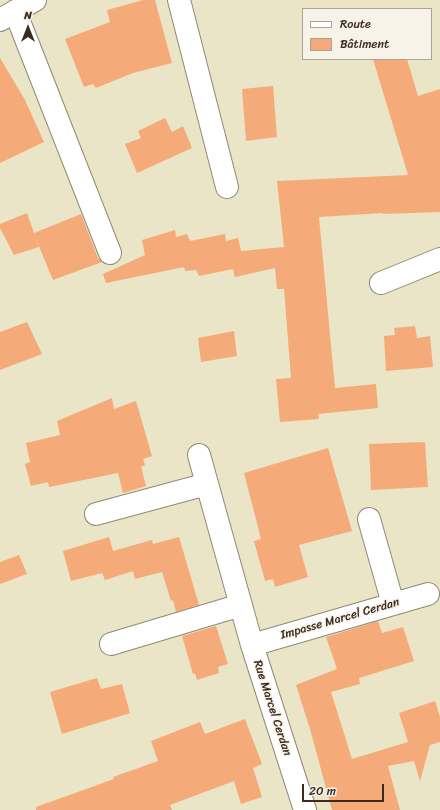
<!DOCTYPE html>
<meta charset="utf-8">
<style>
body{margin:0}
#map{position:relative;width:440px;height:810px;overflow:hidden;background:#eae5c7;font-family:Sriracha,sans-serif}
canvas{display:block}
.legend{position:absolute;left:302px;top:8px;width:130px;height:52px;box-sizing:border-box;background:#f7f3e8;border:1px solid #aca397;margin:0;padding:5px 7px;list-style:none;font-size:12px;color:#3b2a1e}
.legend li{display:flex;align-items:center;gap:8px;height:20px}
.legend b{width:20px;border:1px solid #aca397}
.north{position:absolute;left:8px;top:8px;width:40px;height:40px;-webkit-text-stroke:3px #f7f3e8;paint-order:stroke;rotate:0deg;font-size:11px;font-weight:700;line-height:16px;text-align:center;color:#3b2a1e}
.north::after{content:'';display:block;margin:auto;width:14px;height:18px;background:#3b2a1e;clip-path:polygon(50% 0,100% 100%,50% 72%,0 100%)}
.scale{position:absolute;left:302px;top:784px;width:82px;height:18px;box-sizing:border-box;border:2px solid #3b2a1e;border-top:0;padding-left:5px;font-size:12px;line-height:14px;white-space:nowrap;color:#3b2a1e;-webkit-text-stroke:3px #f7f3e8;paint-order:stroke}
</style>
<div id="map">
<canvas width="440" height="810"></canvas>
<ul class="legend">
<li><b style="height:5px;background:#fff"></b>Route</li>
<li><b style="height:11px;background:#f5ab79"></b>Bâtiment</li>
</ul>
<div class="north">N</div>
<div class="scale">20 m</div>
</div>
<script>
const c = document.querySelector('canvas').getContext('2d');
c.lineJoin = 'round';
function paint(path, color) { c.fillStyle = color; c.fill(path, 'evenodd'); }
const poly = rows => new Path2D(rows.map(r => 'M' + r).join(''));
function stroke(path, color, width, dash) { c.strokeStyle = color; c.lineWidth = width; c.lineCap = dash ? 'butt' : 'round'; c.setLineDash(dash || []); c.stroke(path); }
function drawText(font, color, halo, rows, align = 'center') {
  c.font = font + ' Sriracha,sans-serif'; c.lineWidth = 3; c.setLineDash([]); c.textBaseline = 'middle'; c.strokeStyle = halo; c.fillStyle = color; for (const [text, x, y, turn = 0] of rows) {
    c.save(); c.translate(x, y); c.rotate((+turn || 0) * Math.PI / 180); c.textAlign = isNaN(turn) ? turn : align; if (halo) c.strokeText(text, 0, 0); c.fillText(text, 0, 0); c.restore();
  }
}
const building = poly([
 [143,0,155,0,172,63,133,73,96,88,93,84,84,87,65,39,110,22,107,10],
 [0,58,25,100,44,142,0,163],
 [373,59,407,59,418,96,440,89,440,212,383,214,383,213,319,217,335,388,376,384,378,408,318,414,319,419,280,422,276,379,291,378,284,289,277,289,275,268,235,277,233,269,199,276,196,270,185,271,184,267,106,283,103,274,145,255,142,240,175,230,176,237,187,234,190,241,225,234,226,241,238,238,241,251,284,247,277,181,408,175],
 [273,86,277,137,246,141,242,89],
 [165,118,172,132,183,126,192,148,137,173,125,144,141,138,138,131],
 [27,213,34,233,81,214,98,258,102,262,53,280,35,237,39,247,14,255,0,228,0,224],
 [27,322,42,354,0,370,0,332],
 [415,326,417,338,430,336,433,367,386,371,384,336,395,335,394,328],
 [234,331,237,356,201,362,198,338],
 [112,398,114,409,136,401,152,456,143,459,145,465,141,467,146,486,123,493,118,473,49,487,48,482,31,486,25,464,30,462,26,443,60,435,57,421],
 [425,442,428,487,371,490,369,444],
 [328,448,352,531,299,545,308,577,275,587,273,579,265,581,254,541,261,539,244,473],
 [109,537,113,551,152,540,153,544,179,537,199,605,176,612,173,600,171,601,162,572,135,579,133,571,105,580,102,573,71,581,63,551],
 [19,555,27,574,0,584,0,562],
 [378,621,382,633,403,627,414,661,359,678,360,684,331,692,352,759,408,742,399,713,435,701,440,717,440,742,430,745,420,781,414,761,388,766,400,810,332,810,310,729,296,685,337,669,326,637],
 [216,626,228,664,218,667,219,673,197,680,195,673,193,674,182,636],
 [97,678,101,689,122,684,130,713,62,734,50,692],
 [245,719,262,764,253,768,262,797,241,804,234,781,170,805,172,810,36,810,36,807,114,779,113,777,158,761,151,741,200,722,205,734]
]);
const minor = poly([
 [179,0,227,187],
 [15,11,110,253],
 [0,20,35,0],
 [381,283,440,259],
 [199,455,252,645,305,810],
 [96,514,207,484],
 [369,519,393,604],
 [111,644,241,605],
 [252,645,428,594]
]);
const streetNames = [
 ["Impasse Marcel Cerdan",340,619,-16],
 ["Rue Marcel Cerdan",272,708,72]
];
paint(building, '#f5ab79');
stroke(minor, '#928872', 24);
stroke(minor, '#fff', 22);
drawText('12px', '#3b2a1e', '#f7f3e8', streetNames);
</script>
